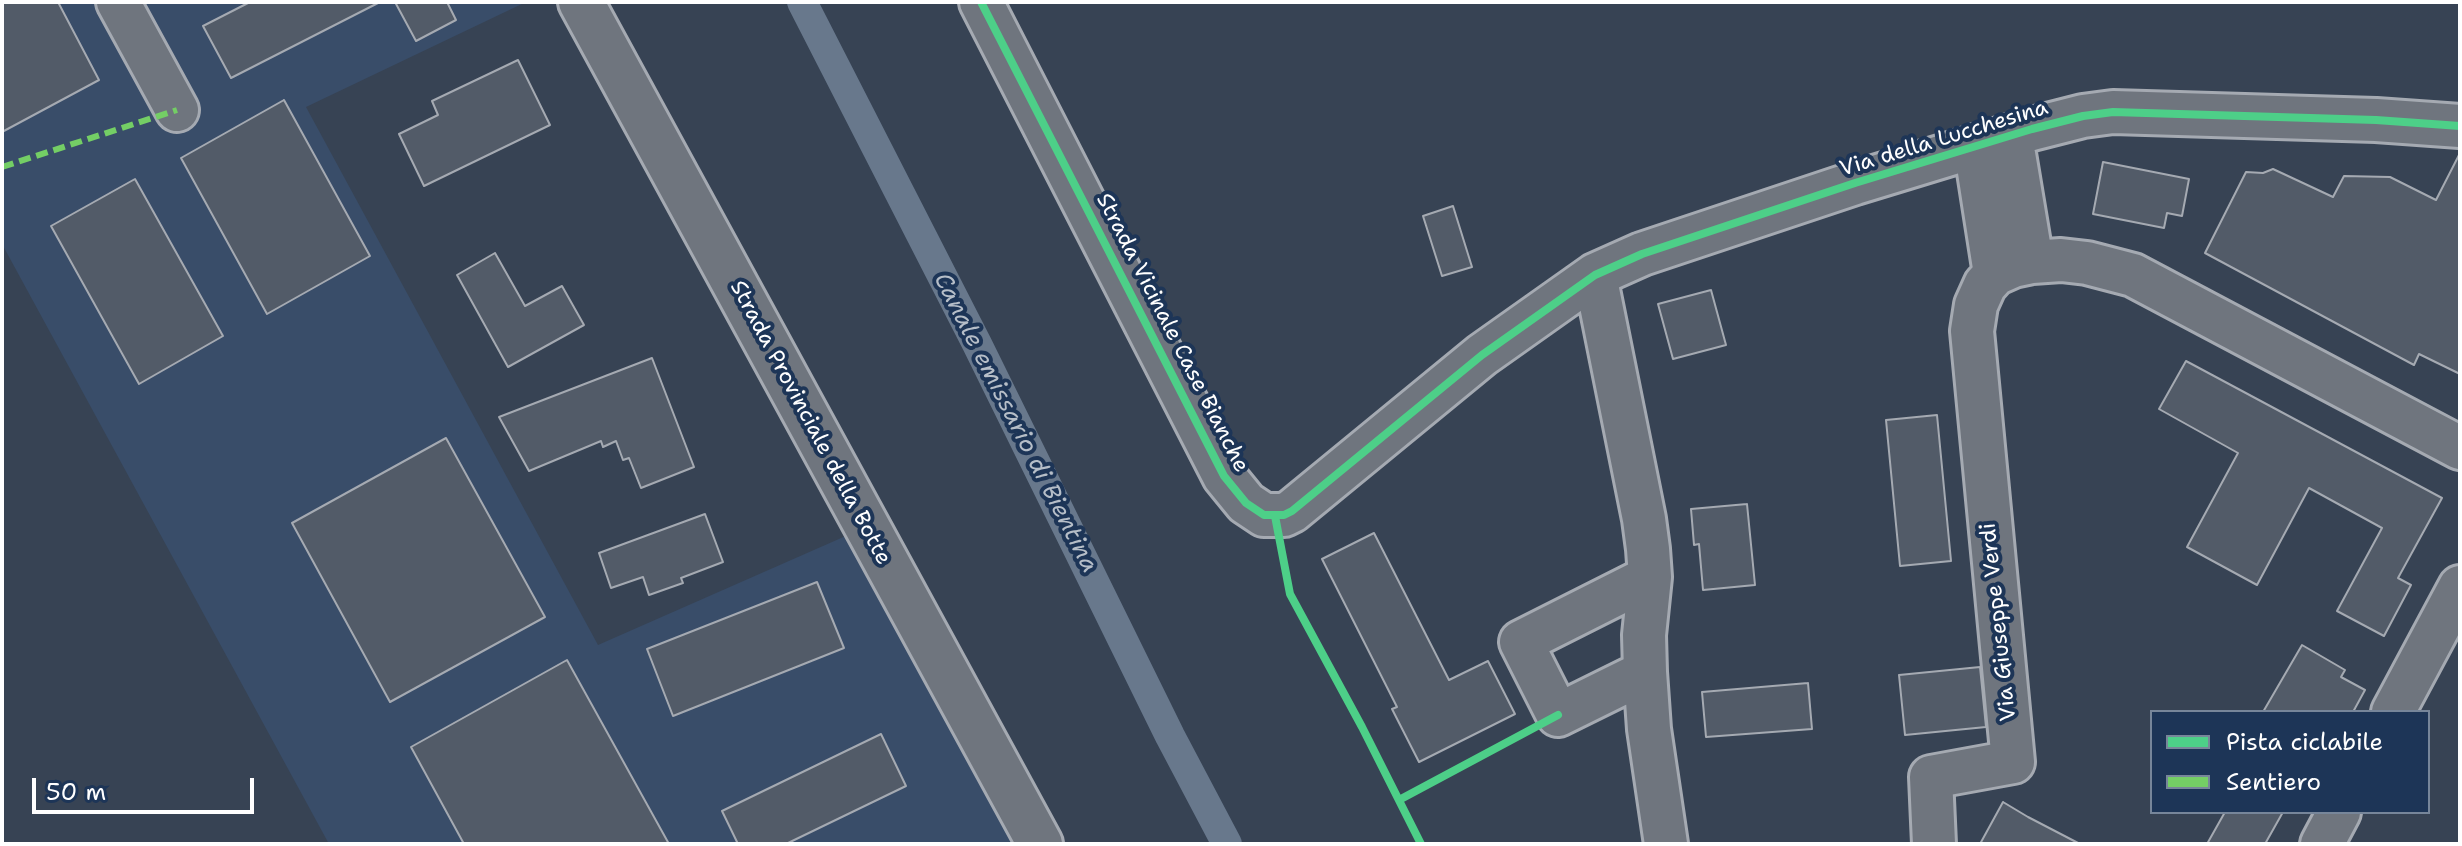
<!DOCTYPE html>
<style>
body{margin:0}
#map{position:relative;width:2462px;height:846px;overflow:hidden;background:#374354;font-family:"Shantell Sans",sans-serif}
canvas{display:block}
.frame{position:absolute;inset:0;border:4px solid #fff;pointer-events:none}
.legend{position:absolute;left:2150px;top:710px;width:280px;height:104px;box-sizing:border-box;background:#1d3557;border:2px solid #77869a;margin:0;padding:10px 14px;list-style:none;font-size:24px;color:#fff}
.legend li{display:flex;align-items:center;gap:16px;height:40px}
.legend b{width:40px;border:2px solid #77869a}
.scale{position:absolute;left:32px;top:778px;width:222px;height:36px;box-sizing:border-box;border:4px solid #fff;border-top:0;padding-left:10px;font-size:24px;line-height:28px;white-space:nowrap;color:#fff;-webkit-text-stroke:6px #1d3557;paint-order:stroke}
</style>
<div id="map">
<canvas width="2462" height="846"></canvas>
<div class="frame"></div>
<ul class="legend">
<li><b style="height:10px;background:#4dcf88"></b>Pista ciclabile</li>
<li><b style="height:10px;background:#74ce65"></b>Sentiero</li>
</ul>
<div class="scale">50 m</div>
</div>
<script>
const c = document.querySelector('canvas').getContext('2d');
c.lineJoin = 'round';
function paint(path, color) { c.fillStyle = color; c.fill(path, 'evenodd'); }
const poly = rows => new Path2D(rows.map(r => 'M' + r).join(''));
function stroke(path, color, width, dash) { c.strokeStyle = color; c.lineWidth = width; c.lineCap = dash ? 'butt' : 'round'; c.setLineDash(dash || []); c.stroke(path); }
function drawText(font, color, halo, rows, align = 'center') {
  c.font = font + ' "Shantell Sans",sans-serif'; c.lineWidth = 8; c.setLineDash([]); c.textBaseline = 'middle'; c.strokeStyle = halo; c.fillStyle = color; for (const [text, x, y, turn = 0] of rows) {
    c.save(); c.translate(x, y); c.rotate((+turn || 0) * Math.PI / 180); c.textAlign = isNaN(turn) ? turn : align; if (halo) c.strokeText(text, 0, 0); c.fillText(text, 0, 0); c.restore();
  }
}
const built = poly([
 [2,2,526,2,306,107,598,645,848,535,1014,844,329,844,2,244]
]);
const canal = poly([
 [802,2,977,344,1170,736,1227,844]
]);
const building = poly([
 [2,2,58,2,99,80,2,132,2,2],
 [250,2,380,2,231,78,203,26,250,2],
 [395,2,447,2,456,20,416,41,395,2],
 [518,60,550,125,424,186,399,134,438,115,432,101,518,60],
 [284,100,370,256,267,314,181,158,284,100],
 [2460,153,2460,374,2419,354,2414,365,2205,253,2246,172,2263,173,2273,169,2333,197,2344,176,2390,177,2436,200,2460,153],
 [2103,162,2189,179,2182,216,2167,213,2164,228,2093,214,2103,162],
 [135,179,223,336,139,384,51,226,135,179],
 [1453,206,1472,267,1442,276,1423,216,1453,206],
 [495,253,525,306,562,286,584,325,508,367,457,275,495,253],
 [1711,290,1726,345,1673,359,1658,304,1711,290],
 [652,358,694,467,641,488,629,458,623,460,616,441,603,447,601,441,529,471,499,417,652,358],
 [2186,361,2442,498,2398,578,2411,585,2384,636,2337,611,2382,528,2309,488,2257,585,2187,547,2238,453,2159,409,2186,361],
 [1937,415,1951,561,1900,566,1886,420,1937,415],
 [446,438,545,617,390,702,292,523,446,438],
 [1747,504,1755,585,1703,590,1699,544,1694,545,1691,509,1747,504],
 [705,514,723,562,681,578,683,583,649,595,643,577,611,588,599,553,705,514],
 [1374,533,1449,680,1488,661,1515,714,1419,762,1392,709,1397,707,1322,559,1374,533],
 [817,582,844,648,673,716,647,649,817,582],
 [2302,645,2345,670,2341,677,2365,690,2353,712,2263,712,2302,645],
 [567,660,669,844,464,844,411,747,567,660],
 [1980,667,1986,727,1905,735,1899,675,1980,667],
 [1808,683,1812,729,1706,737,1702,692,1808,683],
 [881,734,906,786,786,844,738,844,722,811,881,734],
 [2003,802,2028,817,2080,844,1980,844,2003,802],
 [2225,812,2283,812,2265,844,2207,844,2225,812]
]);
const minor = poly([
 [118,2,177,110],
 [981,2,1224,476,1246,503,1264,515,1284,515,1292,511,1482,355,1595,275,1642,254,1855,183,2032,129,2083,116,2113,112,2376,120,2460,126],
 [2011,136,2032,262],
 [1975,146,1995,274],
 [1595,275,1644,519,1648,549,1650,577,1644,635,1645,672,1649,729,1666,844],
 [1645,672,1558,715,1521,642,1650,577],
 [2393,712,2460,587],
 [1934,844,1931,777,2013,762,1972,331,1976,305,1985,285,1995,274,2013,266,2032,262,2061,260,2087,263,2133,275,2460,448],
 [2322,844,2339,812]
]);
const major = poly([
 [581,2,1040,844]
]);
const quiet = poly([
 [2,167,177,110]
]);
const cycleway = poly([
 [981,2,1224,476,1246,503,1264,515,1284,515,1292,511,1482,355,1595,275,1642,254,1855,183,2032,129,2083,116,2113,112,2376,120,2460,126],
 [1275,516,1290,594,1362,727,1421,844],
 [1399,800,1558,715]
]);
const streetNames = [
 ["Via della Lucchesina",1944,139,-17],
 ["Strada Vicinale Case Bianche",1172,333,63],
 ["Strada Provinciale della Botte",810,423,62],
 ["Via Giuseppe Verdi",1999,622,-96]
];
const waterNames = [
 ["Canale emissario di Bientina",1015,423,63]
];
paint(built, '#394d69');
stroke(canal, '#68788c', 30);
paint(building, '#525b68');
stroke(building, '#a5aab2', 2);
stroke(minor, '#a5aab2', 48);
stroke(major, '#a5aab2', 50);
stroke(minor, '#6f757e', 42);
stroke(major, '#6f757e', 44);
stroke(quiet, '#74ce65', 6, [12, 6]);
stroke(cycleway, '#4dcf88', 8);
drawText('22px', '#fff', '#1d3557', streetNames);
drawText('italic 24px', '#b6bec8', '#1d3557', waterNames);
</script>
